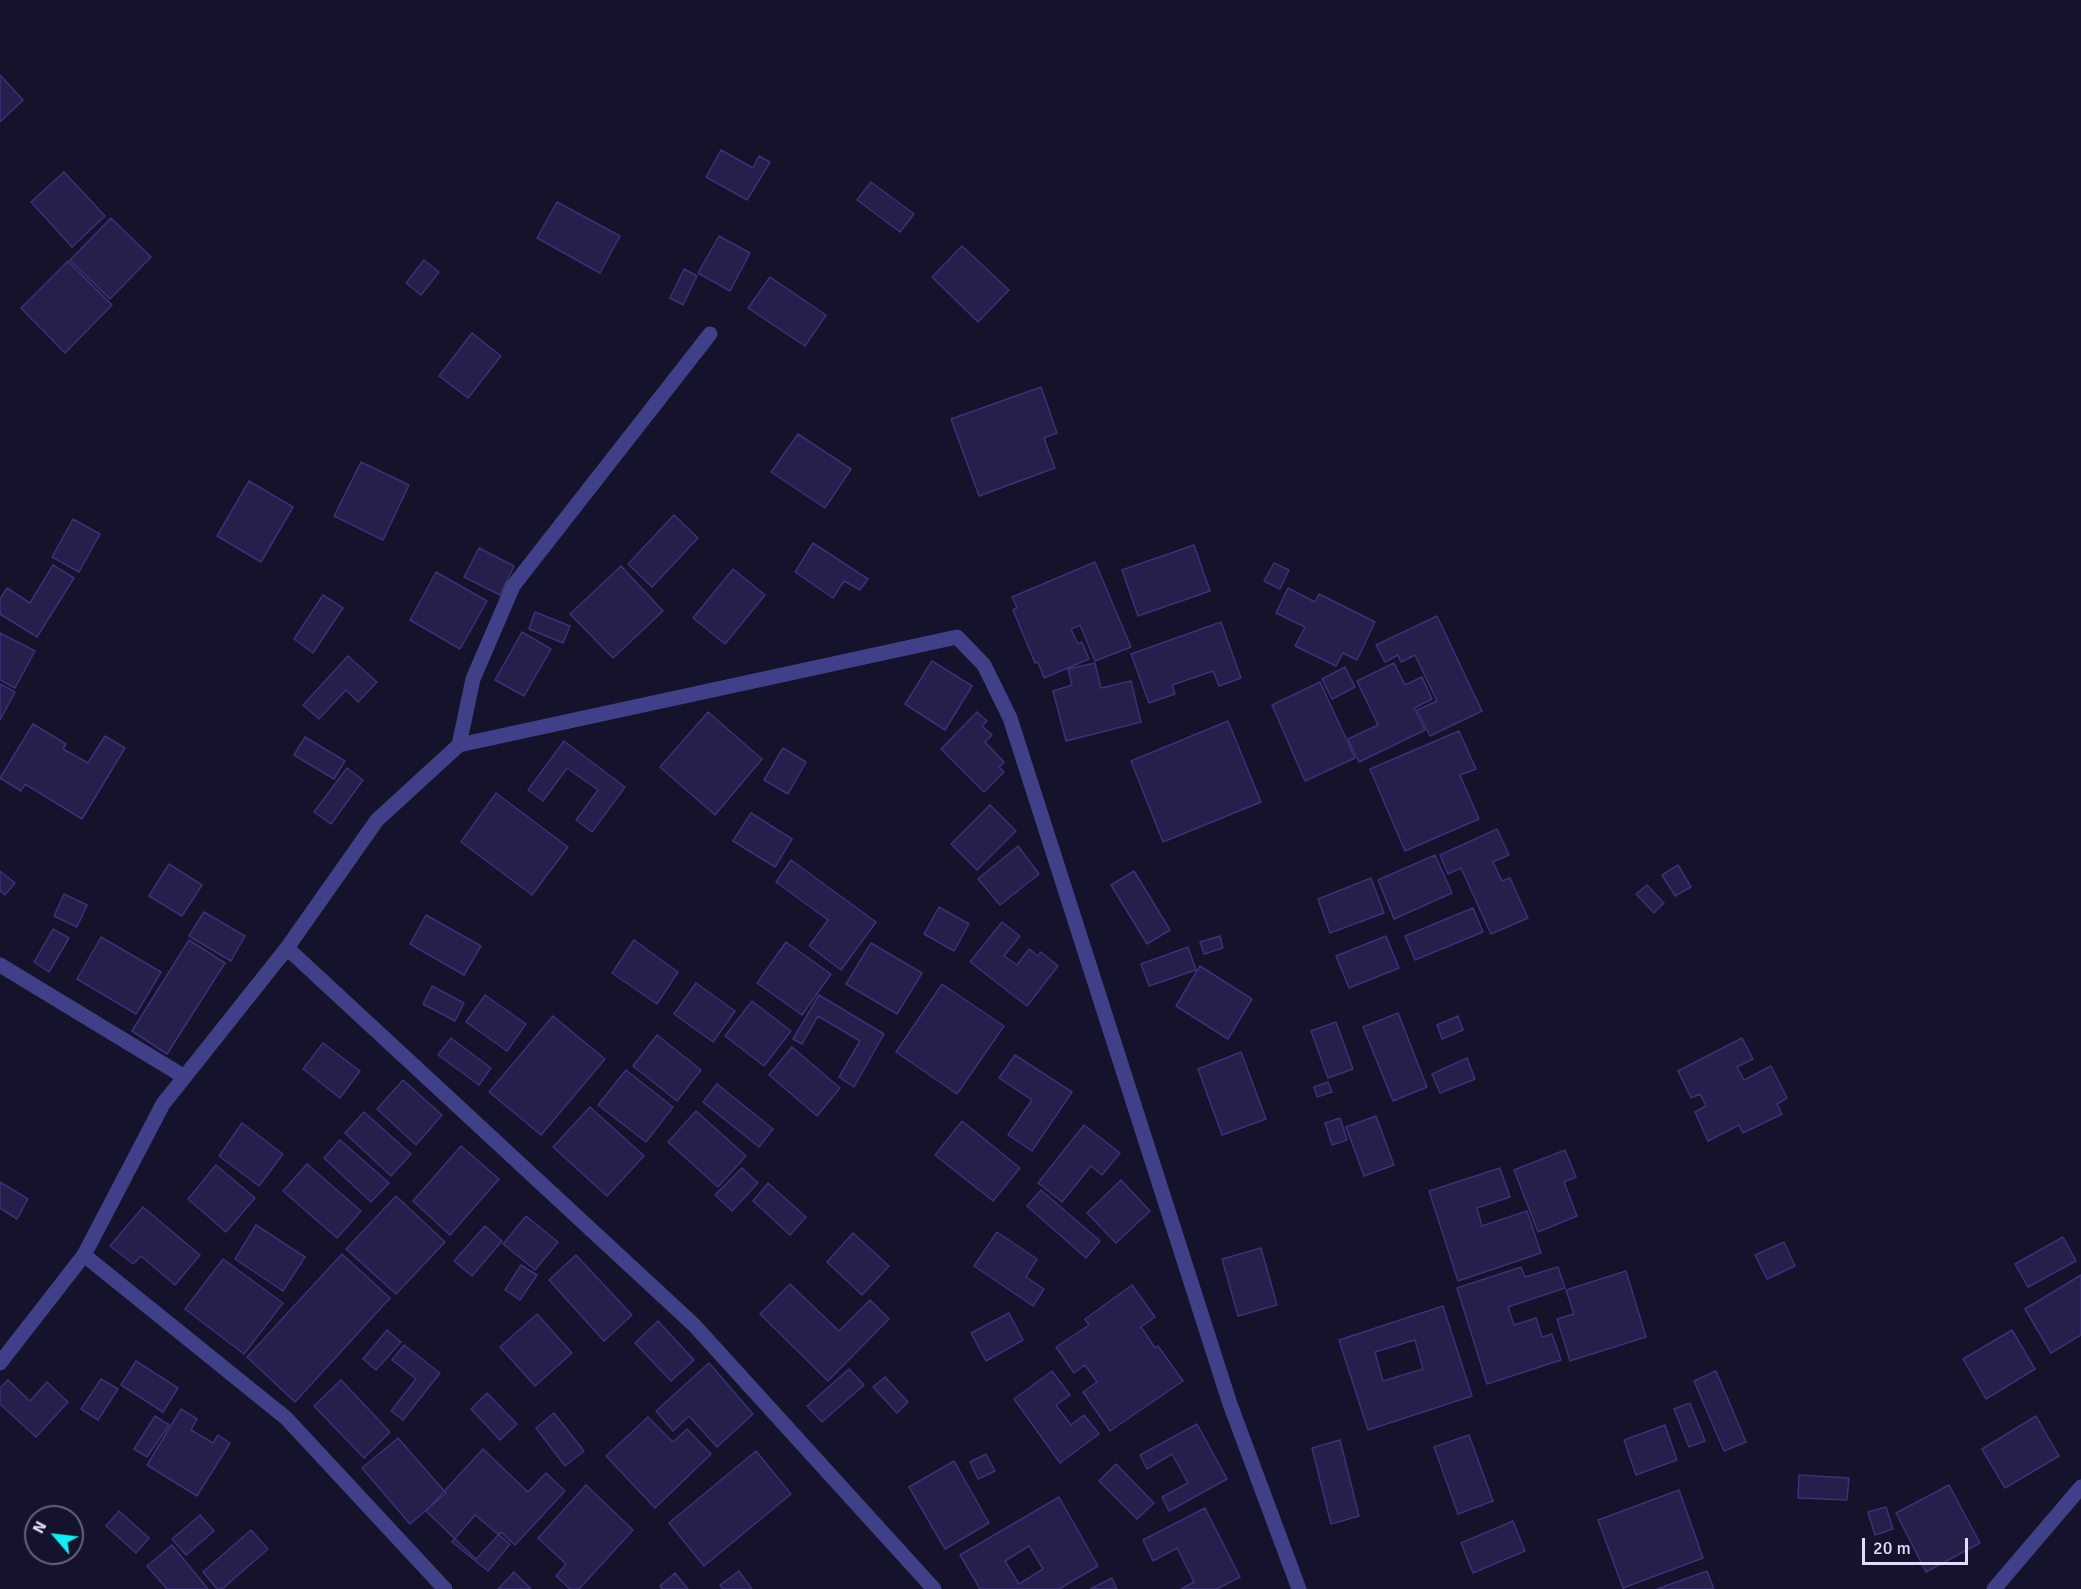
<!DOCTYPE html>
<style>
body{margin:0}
#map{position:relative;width:2081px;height:1589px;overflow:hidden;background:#15122b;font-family:Signika,sans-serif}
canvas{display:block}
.north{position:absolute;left:24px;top:1505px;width:60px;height:60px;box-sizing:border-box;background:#15122b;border:2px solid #66637f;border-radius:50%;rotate:298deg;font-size:16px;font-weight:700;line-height:24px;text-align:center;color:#dfddfe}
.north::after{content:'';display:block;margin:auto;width:21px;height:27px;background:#0fedf7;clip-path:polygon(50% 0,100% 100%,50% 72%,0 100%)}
.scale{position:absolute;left:1862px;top:1538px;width:106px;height:27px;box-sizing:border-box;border:3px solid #dfddfe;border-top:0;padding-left:8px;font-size:18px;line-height:21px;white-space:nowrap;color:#dfddfe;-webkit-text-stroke:4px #15122b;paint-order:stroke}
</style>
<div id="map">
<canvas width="2081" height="1589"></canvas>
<div class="north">N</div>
<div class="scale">20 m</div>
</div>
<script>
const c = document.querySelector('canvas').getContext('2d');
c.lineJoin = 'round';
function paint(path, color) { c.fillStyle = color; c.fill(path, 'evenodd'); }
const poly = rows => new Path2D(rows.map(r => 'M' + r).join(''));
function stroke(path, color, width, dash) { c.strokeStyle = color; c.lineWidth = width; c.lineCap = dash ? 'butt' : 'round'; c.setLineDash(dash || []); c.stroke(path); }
const building = poly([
 [0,75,23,100,0,122,0,75],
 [721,150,753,168,759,156,770,162,747,200,706,177,721,150],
 [64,172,105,216,72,247,31,202,64,172],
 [871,182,914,214,900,232,857,200,871,182],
 [557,202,620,236,600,273,537,238,557,202],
 [111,218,151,257,110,299,70,260,111,218],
 [719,236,750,253,730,291,698,273,719,236],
 [962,246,1009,290,978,322,932,277,962,246],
 [424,260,439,272,421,295,406,283,424,260],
 [68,261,112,305,65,353,21,308,68,261],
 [684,269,697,276,683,305,670,298,684,269],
 [770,277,826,315,805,346,748,308,770,277],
 [472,333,501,356,468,398,439,376,472,333],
 [1041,387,1057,433,1044,438,1055,468,979,496,951,419,1041,387],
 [798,434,851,469,825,508,771,472,798,434],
 [361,462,409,485,383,540,334,516,361,462],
 [249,481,293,507,261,562,217,536,249,481],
 [674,515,698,538,652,587,628,564,674,515],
 [73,519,100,534,79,572,52,557,73,519],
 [813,543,868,579,860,590,844,581,833,598,795,572,813,543],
 [1194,545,1210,591,1138,616,1122,570,1194,545],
 [479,548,514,566,500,595,464,577,479,548],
 [1095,562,1131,647,1095,661,1080,625,1071,629,1078,644,1082,642,1089,659,1044,678,1038,662,1035,663,1013,610,1017,608,1012,597,1095,562],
 [1274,563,1289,570,1280,589,1264,581,1274,563],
 [53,565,74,578,37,637,0,614,0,599,7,588,30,603,53,565],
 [621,566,663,611,613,658,570,614,621,566],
 [733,569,765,595,725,644,693,618,733,569],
 [436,572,487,601,460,649,410,620,436,572],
 [1288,588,1315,602,1319,594,1375,622,1357,660,1343,653,1336,666,1295,646,1305,627,1276,613,1288,588],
 [323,595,343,608,313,653,294,639,323,595],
 [535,612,570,626,563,643,529,629,535,612],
 [1437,616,1482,711,1430,736,1417,710,1437,701,1415,655,1401,662,1398,655,1385,662,1376,645,1437,616],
 [1221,622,1241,678,1219,686,1213,671,1172,685,1175,694,1149,703,1131,654,1221,622],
 [522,632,551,649,524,696,495,680,522,632],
 [0,633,35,651,15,688,0,680,0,633],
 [348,656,377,682,358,702,346,690,319,719,303,705,348,656],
 [932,661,972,686,945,730,905,704,932,661],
 [1095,663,1101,688,1131,681,1141,722,1066,741,1053,691,1072,685,1068,669,1095,663],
 [1394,663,1405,685,1422,677,1432,699,1414,708,1425,730,1359,762,1348,739,1378,725,1357,681,1394,663],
 [1345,667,1355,687,1332,699,1322,679,1345,667],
 [1320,682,1355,758,1305,781,1272,705,1320,682],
 [0,684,15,692,0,720,0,684],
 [708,712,762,759,715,815,660,767,708,712],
 [977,712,987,721,982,726,992,735,985,742,1004,762,999,767,1004,772,984,792,941,749,977,712],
 [1228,721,1261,802,1163,842,1131,761,1228,721],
 [33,724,66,744,63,749,88,763,105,736,125,748,82,819,25,784,21,791,0,778,33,724],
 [1459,731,1476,769,1460,775,1479,819,1405,851,1370,769,1459,731],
 [305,737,345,761,334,779,294,755,305,737],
 [564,741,625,787,592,832,576,820,598,790,567,768,543,801,528,790,564,741],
 [783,748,806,762,788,794,764,780,783,748],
 [347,768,363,780,331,824,314,812,347,768],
 [496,793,568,847,532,895,461,842,496,793],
 [990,805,1016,831,977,870,951,844,990,805],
 [751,813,792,839,775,867,733,841,751,813],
 [1497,829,1509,855,1493,862,1502,881,1510,878,1528,918,1491,934,1461,868,1448,874,1440,855,1497,829],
 [1018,846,1039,874,1000,905,978,879,1018,846],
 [1435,855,1452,893,1394,919,1378,880,1435,855],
 [791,860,876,922,841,970,809,946,828,920,776,882,791,860],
 [169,864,202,885,182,916,149,896,169,864],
 [1678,865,1691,887,1675,896,1662,875,1678,865],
 [0,871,15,883,5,895,0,891,0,871],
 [1134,871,1170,930,1147,944,1111,885,1134,871],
 [1371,878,1384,913,1330,933,1318,899,1371,878],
 [1647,885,1664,903,1654,913,1636,894,1647,885],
 [64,894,87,905,77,927,54,916,64,894],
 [939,907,969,924,954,951,924,934,939,907],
 [1473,908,1483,932,1415,960,1405,936,1473,908],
 [204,912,245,936,231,961,189,936,204,912],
 [426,915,481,946,464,975,410,944,426,915],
 [1002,922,1020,936,1004,956,1017,965,1029,949,1038,956,1041,952,1058,966,1027,1006,970,962,1002,922],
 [53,929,69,938,49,972,34,962,53,929],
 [1220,936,1223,948,1204,954,1200,942,1220,936],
 [1386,936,1399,968,1349,988,1336,956,1386,936],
 [101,937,161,972,136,1014,77,979,101,937],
 [189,940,225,963,167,1054,132,1031,189,940],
 [634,940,678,972,657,1004,612,973,634,940],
 [786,942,831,974,802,1015,757,983,786,942],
 [871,943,922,973,897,1014,846,984,871,943],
 [1188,947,1196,970,1149,986,1141,964,1188,947],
 [1200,966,1252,999,1228,1039,1176,1006,1200,966],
 [696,983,735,1011,713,1042,674,1014,696,983],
 [942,984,1004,1026,957,1094,896,1052,942,984],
 [432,986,464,1003,455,1021,423,1004,432,986],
 [485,995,526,1024,507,1051,466,1022,485,995],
 [819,995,884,1034,854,1087,839,1077,860,1041,818,1016,802,1044,793,1039,819,995],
 [752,1001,791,1031,764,1066,725,1036,752,1001],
 [1398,1013,1427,1087,1393,1101,1363,1027,1398,1013],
 [553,1016,605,1059,541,1135,489,1092,553,1016],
 [1458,1016,1463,1030,1442,1039,1437,1025,1458,1016],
 [1336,1022,1353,1069,1328,1078,1311,1031,1336,1022],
 [657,1035,701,1070,677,1101,633,1066,657,1035],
 [451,1038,491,1068,479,1085,438,1055,451,1038],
 [1742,1038,1753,1059,1737,1067,1744,1080,1771,1066,1787,1098,1777,1104,1782,1114,1743,1133,1739,1125,1708,1141,1695,1112,1706,1106,1700,1094,1691,1098,1678,1071,1742,1038],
 [323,1043,360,1071,340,1098,303,1069,323,1043],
 [792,1047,840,1088,817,1116,769,1075,792,1047],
 [1241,1052,1266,1119,1222,1135,1198,1069,1241,1052],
 [1015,1055,1072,1092,1032,1151,1008,1135,1032,1100,999,1078,1015,1055],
 [1467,1058,1475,1079,1440,1093,1432,1074,1467,1058],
 [626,1070,673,1107,646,1142,598,1105,626,1070],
 [403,1080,442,1115,416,1145,377,1109,403,1080],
 [1328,1082,1332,1092,1317,1097,1314,1087,1328,1082],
 [717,1084,773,1129,759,1147,703,1102,717,1084],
 [590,1107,644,1156,607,1196,553,1147,590,1107],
 [696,1111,746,1156,718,1187,668,1142,696,1111],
 [364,1112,411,1154,391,1176,345,1133,364,1112],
 [1376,1116,1394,1165,1364,1176,1346,1127,1376,1116],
 [1340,1118,1347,1140,1332,1145,1325,1123,1340,1118],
 [962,1121,1020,1168,993,1201,935,1155,962,1121],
 [242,1123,283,1154,259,1186,219,1156,242,1123],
 [1084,1125,1120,1153,1102,1175,1091,1166,1062,1202,1038,1183,1084,1125],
 [340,1140,389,1183,371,1202,324,1158,340,1140],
 [461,1146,499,1179,450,1235,413,1201,461,1146],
 [1565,1150,1576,1177,1564,1182,1577,1216,1538,1232,1514,1170,1565,1150],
 [307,1164,361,1211,337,1238,283,1191,307,1164],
 [216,1165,255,1198,226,1232,188,1199,216,1165],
 [742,1168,758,1183,732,1211,715,1195,742,1168],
 [1500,1168,1510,1197,1477,1208,1482,1226,1527,1211,1541,1253,1458,1281,1429,1191,1500,1168],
 [1121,1180,1150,1211,1116,1243,1087,1213,1121,1180],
 [0,1182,28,1199,17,1219,0,1208,0,1182],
 [768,1183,806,1217,790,1235,753,1201,768,1183],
 [1041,1190,1100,1241,1086,1258,1027,1206,1041,1190],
 [396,1196,445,1242,396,1294,346,1249,396,1196],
 [143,1207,200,1255,175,1285,141,1256,133,1264,110,1246,143,1207],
 [526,1216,558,1242,535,1270,503,1244,526,1216],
 [256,1225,305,1257,283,1291,235,1259,256,1225],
 [485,1226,502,1241,472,1276,454,1261,485,1226],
 [997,1232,1037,1259,1026,1277,1044,1289,1033,1306,974,1266,997,1232],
 [853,1233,889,1266,862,1295,827,1262,853,1233],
 [2063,1237,2076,1261,2028,1287,2015,1264,2063,1237],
 [1784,1242,1795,1266,1767,1279,1755,1255,1784,1242],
 [1261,1248,1277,1305,1238,1316,1222,1259,1261,1248],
 [342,1254,390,1298,295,1402,247,1357,342,1254],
 [576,1255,632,1315,604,1341,549,1280,576,1255],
 [223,1259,283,1303,244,1354,185,1309,223,1259],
 [521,1265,537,1275,520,1300,505,1290,521,1265],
 [1521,1267,1525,1277,1558,1267,1565,1288,1508,1307,1514,1325,1536,1318,1542,1337,1552,1334,1561,1360,1487,1384,1457,1288,1521,1267],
 [1626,1271,1646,1337,1570,1361,1557,1319,1574,1314,1566,1290,1626,1271],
 [2081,1275,2081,1335,2051,1353,2025,1309,2081,1275],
 [790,1284,839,1331,870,1300,889,1319,828,1381,760,1314,790,1284],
 [1132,1285,1155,1317,1141,1327,1155,1348,1158,1346,1183,1381,1110,1431,1083,1392,1097,1382,1085,1365,1074,1373,1056,1347,1089,1325,1085,1319,1132,1285],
 [1443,1306,1472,1396,1368,1430,1339,1340,1443,1306],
 [1415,1340,1423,1369,1383,1381,1375,1352,1415,1340],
 [1009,1313,1023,1340,986,1361,971,1333,1009,1313],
 [537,1314,572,1353,535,1386,500,1347,537,1314],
 [658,1321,694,1360,671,1381,635,1343,658,1321],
 [387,1330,401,1342,376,1370,363,1359,387,1330],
 [2012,1330,2035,1369,1986,1399,1963,1359,2012,1330],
 [404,1345,440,1373,403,1420,391,1411,416,1379,392,1360,404,1345],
 [136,1361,178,1388,163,1412,121,1385,136,1361],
 [709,1363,753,1414,717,1447,689,1416,673,1431,656,1411,709,1363],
 [849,1369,864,1385,822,1422,807,1406,849,1369],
 [1052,1371,1070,1395,1056,1405,1071,1425,1084,1415,1099,1434,1060,1463,1014,1399,1052,1371],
 [1716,1371,1746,1442,1724,1451,1694,1381,1716,1371],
 [885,1377,908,1402,897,1413,873,1387,885,1377],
 [101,1379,118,1389,98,1420,81,1409,101,1379],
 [8,1380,30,1401,47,1382,68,1402,36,1437,0,1404,0,1388,8,1380],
 [341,1380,390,1432,364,1458,314,1406,341,1380],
 [487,1393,517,1424,500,1440,471,1409,487,1393],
 [1690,1403,1705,1441,1689,1447,1674,1409,1690,1403],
 [181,1409,197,1419,191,1430,213,1443,218,1435,230,1443,197,1496,147,1465,181,1409],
 [554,1413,584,1451,565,1466,536,1428,554,1413],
 [155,1416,169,1425,147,1457,134,1449,155,1416],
 [2036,1416,2059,1456,2005,1488,1982,1449,2036,1416],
 [648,1417,673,1442,687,1429,711,1454,655,1508,606,1456,648,1417],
 [1197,1424,1227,1479,1169,1511,1162,1497,1188,1483,1172,1454,1147,1469,1140,1455,1197,1424],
 [1665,1425,1677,1460,1636,1475,1624,1440,1665,1425],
 [1469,1435,1493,1501,1458,1514,1434,1447,1469,1435],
 [398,1438,446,1493,410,1524,362,1468,398,1438],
 [1340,1440,1359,1516,1331,1524,1312,1448,1340,1440],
 [483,1449,528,1492,546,1473,565,1491,515,1545,501,1532,476,1559,426,1511,483,1449],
 [756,1451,791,1494,704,1566,669,1523,756,1451],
 [986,1454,995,1471,978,1479,970,1462,986,1454],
 [954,1461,989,1523,945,1549,909,1487,954,1461],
 [1116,1464,1154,1503,1137,1519,1099,1481,1116,1464],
 [1799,1475,1849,1478,1847,1500,1798,1498,1799,1475],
 [586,1485,633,1530,579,1589,570,1589,556,1576,566,1564,538,1538,586,1485],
 [1949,1485,1980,1543,1926,1572,1896,1513,1949,1485],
 [1679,1490,1703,1558,1623,1588,1598,1520,1679,1490],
 [1059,1497,1098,1566,1059,1589,980,1589,960,1555,1059,1497],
 [1029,1546,1043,1569,1019,1584,1005,1561,1029,1546],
 [1886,1507,1893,1529,1875,1535,1868,1512,1886,1507],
 [1205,1508,1240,1577,1217,1589,1181,1589,1194,1582,1177,1548,1153,1561,1143,1540,1205,1508],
 [119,1511,149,1538,136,1553,106,1526,119,1511],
 [200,1515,214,1531,186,1555,172,1539,200,1515],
 [475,1515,510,1544,488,1571,452,1542,475,1515],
 [1513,1521,1525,1551,1473,1573,1461,1543,1513,1521],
 [251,1530,268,1549,222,1589,217,1589,203,1572,251,1530],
 [172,1545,208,1589,167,1589,147,1566,172,1545],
 [739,1571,752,1589,723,1589,720,1585,739,1571],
 [1707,1571,1714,1589,1657,1589,1707,1571],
 [514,1572,531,1589,498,1589,514,1572],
 [675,1573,688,1589,662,1589,660,1586,675,1573],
 [1112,1578,1117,1589,1090,1589,1112,1578]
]);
const minor = poly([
 [459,745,473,679,513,586,710,334],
 [287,948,694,1325,934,1589],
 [0,965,183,1076],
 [84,1255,286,1418,445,1589],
 [0,1363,84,1255,163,1104,287,948,377,820,459,745,957,637,984,665,1010,718,1230,1404,1299,1589],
 [1994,1589,2081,1487]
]);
paint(building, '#251f4b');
stroke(building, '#3b3176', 1.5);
stroke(minor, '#3f4088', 15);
</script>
